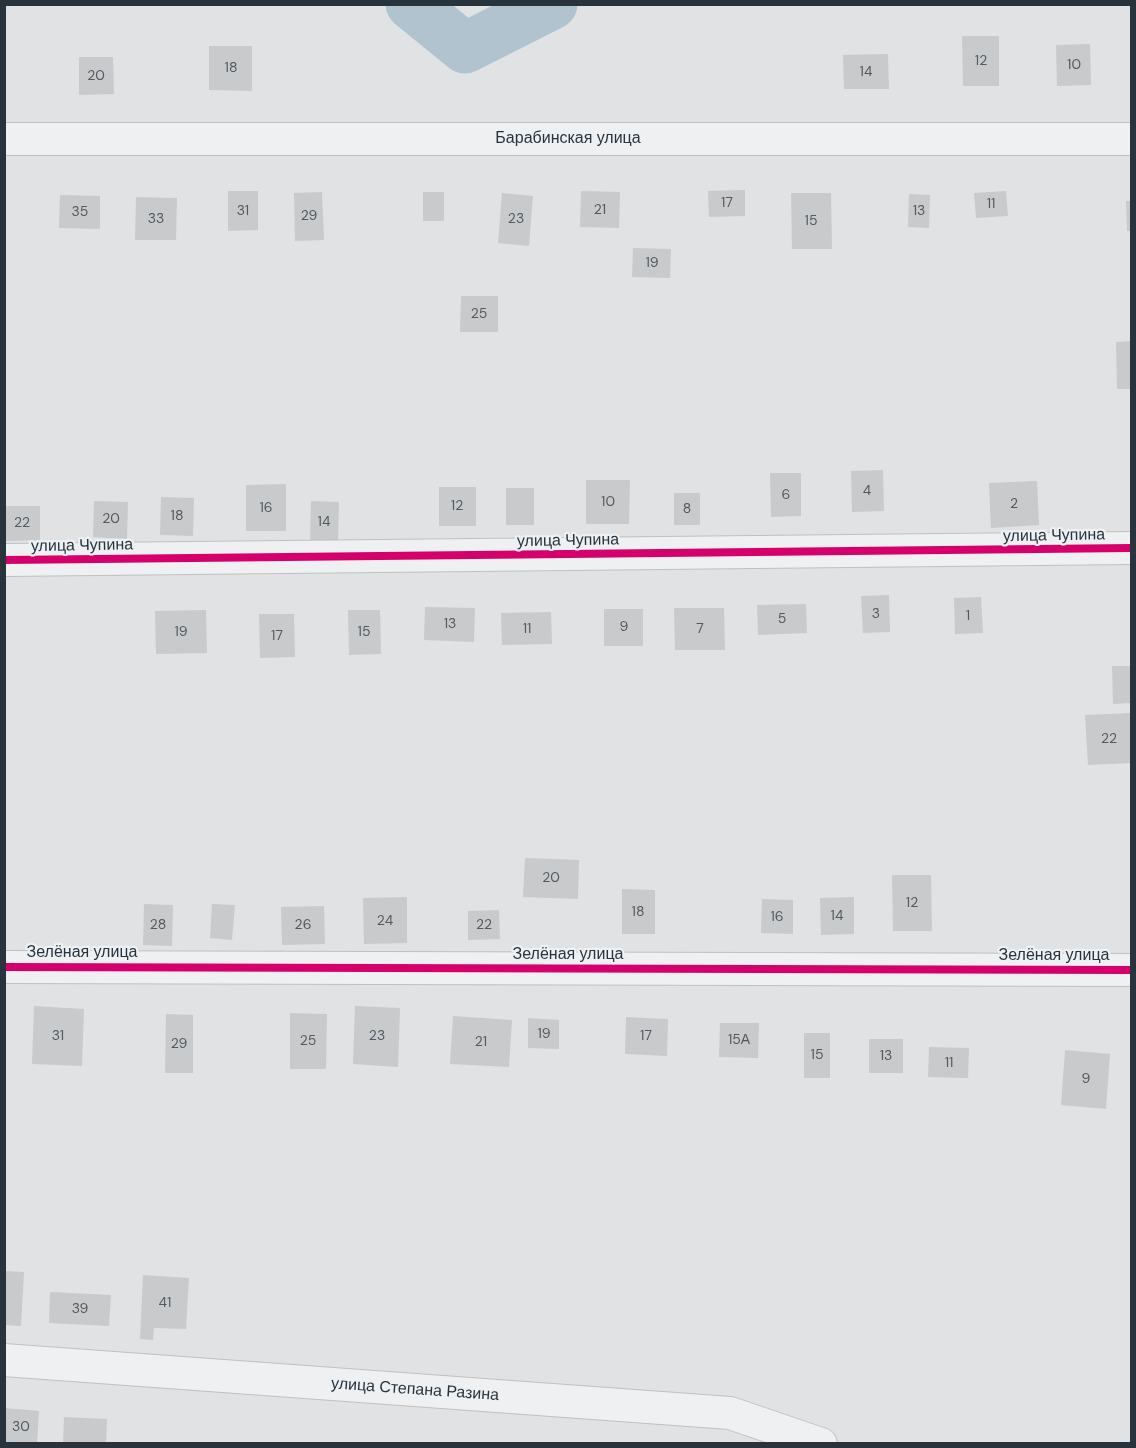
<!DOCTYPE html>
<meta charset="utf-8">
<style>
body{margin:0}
#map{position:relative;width:1136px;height:1448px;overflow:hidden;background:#e0e2e4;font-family:"DM Sans",sans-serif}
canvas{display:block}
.frame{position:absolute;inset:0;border:6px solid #28333c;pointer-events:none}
</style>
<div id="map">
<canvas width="1136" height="1448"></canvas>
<div class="frame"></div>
</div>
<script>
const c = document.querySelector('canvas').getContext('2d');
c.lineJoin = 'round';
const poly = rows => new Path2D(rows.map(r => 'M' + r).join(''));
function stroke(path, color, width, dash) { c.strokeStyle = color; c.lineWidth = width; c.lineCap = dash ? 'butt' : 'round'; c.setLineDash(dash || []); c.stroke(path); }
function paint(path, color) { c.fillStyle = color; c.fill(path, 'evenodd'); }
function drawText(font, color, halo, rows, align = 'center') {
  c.font = font + ' "DM Sans",sans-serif'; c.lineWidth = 4.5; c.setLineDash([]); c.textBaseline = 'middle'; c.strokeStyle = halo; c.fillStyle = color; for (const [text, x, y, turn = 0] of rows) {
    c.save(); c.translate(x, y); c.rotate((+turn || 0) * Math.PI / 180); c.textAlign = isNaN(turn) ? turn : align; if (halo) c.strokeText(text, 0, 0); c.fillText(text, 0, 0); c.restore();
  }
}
const river = poly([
 [411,4,465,48,552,4]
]);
const building = poly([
 [962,36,999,36,999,86,963,86],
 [1090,44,1091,85,1057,86,1056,45],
 [209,46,252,46,252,91,209,90],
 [888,54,889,89,844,89,843,55],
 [79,57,113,57,114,94,79,95],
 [745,190,745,216,709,217,708,191],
 [228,191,258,191,258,230,228,231],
 [581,191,620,192,619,228,580,227],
 [1006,191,1008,216,976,218,974,193],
 [322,192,324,240,295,241,294,193],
 [423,192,444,192,444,221,423,221],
 [502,193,533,196,529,246,498,243],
 [791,193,831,193,832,249,792,249],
 [909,194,930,195,929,228,908,227],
 [60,195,100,196,100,229,59,228],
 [136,197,177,198,176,240,135,240],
 [1126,201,1132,201,1132,231,1127,231],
 [633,248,671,249,670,278,632,277],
 [461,296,498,296,498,332,460,332],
 [1132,341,1132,389,1117,389,1116,342],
 [883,470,884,511,852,512,851,471],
 [770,473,801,473,801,516,771,517],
 [586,480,630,480,629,524,586,524],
 [1037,481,1039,525,991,528,989,483],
 [286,484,286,531,246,531,246,485],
 [439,487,476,487,476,526,439,526],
 [506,488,534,488,534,525,506,525],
 [674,493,700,493,700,525,674,525],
 [161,497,194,498,193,536,160,535],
 [94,501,128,502,127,539,93,537],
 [311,501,339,502,338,543,310,543],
 [4,506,40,506,40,540,4,541],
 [889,595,890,632,863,633,861,596],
 [981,597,983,633,955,634,954,598],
 [806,604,807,633,758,635,757,605],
 [425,607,475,608,474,642,424,640],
 [674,608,724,608,725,650,675,650],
 [604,609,643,609,643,646,604,646],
 [206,610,207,653,156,654,155,611],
 [348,610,380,610,381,654,349,655],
 [551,612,552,644,502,645,501,613],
 [259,614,294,614,295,657,260,658],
 [1112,666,1132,666,1132,703,1113,704],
 [1132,713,1132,763,1088,765,1085,715],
 [525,858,579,860,578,899,523,897],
 [892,875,931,875,932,931,893,931],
 [622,889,655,890,655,934,622,934],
 [407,897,407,943,364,944,363,898],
 [854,897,854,934,821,935,820,898],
 [762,899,793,900,793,934,761,933],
 [144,904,173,905,172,946,143,945],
 [212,904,235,905,232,940,210,938],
 [324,906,325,944,282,945,281,907],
 [499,910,500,939,468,940,468,911],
 [34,1006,84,1009,82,1066,32,1064],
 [355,1006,400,1008,398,1067,353,1064],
 [290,1013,327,1014,326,1069,290,1069],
 [166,1014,193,1015,193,1073,165,1073],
 [453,1016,512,1020,509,1067,450,1064],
 [626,1017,668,1019,667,1056,625,1054],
 [528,1018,559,1020,559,1049,528,1048],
 [720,1023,759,1023,758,1058,719,1057],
 [804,1033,830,1033,830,1078,804,1078],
 [869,1039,903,1039,903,1073,869,1073],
 [929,1047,969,1048,968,1078,928,1077],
 [1065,1050,1110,1054,1106,1109,1061,1105],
 [4,1271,24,1272,21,1326,4,1325],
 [143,1275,189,1278,186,1329,154,1328,153,1340,140,1339],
 [50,1292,111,1295,109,1326,49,1323],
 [4,1408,39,1411,37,1444,4,1444],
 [64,1417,107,1419,106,1444,63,1444]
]);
const minor = poly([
 [4,139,1132,139],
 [4,560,1132,548],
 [4,967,1132,970],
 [4,1360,730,1413,821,1444]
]);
const cycleway = poly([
 [4,560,1132,548],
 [4,967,1132,970]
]);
const numberNames = [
 ["12",981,61],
 ["10",1074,65],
 ["18",231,68],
 ["14",866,72],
 ["20",96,76],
 ["17",727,203],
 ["11",991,204],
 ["21",600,210],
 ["31",243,211],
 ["13",919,211],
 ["35",80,212],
 ["29",309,216],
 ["33",156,219],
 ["23",516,219],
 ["15",811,221],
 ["19",652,263],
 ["25",479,314],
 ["4",867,491],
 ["6",786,495],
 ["10",608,502],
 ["2",1014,504],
 ["12",457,506],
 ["16",266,508],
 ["8",687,509],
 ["18",177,516],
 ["20",111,519],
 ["14",324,522],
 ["22",22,523],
 ["3",876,614],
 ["1",968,616],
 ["5",782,619],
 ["13",450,624],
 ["9",624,627],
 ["11",527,629],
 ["7",700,629],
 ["19",181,632],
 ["15",364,632],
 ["17",277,636],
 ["22",1109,739],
 ["20",551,878],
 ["12",912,903],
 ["18",638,912],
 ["14",837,916],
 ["16",777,917],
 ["24",385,921],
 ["28",158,925],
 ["26",303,925],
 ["22",484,925],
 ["19",544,1034],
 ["31",58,1036],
 ["23",377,1036],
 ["17",646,1036],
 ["15А",739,1040],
 ["25",308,1041],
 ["21",481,1042],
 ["29",179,1044],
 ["15",817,1055],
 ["13",886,1056],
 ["11",949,1063],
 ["9",1086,1079],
 ["41",165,1303],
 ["39",80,1309],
 ["30",21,1427]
];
const streetNames = [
 ["Барабинская улица",568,139],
 ["улица Чупина",1054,536,-1],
 ["улица Чупина",568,541,-1],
 ["улица Чупина",82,546,-1],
 ["Зелёная улица",82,953],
 ["Зелёная улица",568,955],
 ["Зелёная улица",1054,956],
 ["улица Степана Разина",415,1390,4]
];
stroke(river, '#b0c3ce', 51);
paint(building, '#c8cacc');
stroke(minor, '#bec0c2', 34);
stroke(minor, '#eff0f1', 32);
stroke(cycleway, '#d6006c', 8);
drawText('14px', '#515a61', null, numberNames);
drawText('16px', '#28333c', '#edf1f4', streetNames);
</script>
